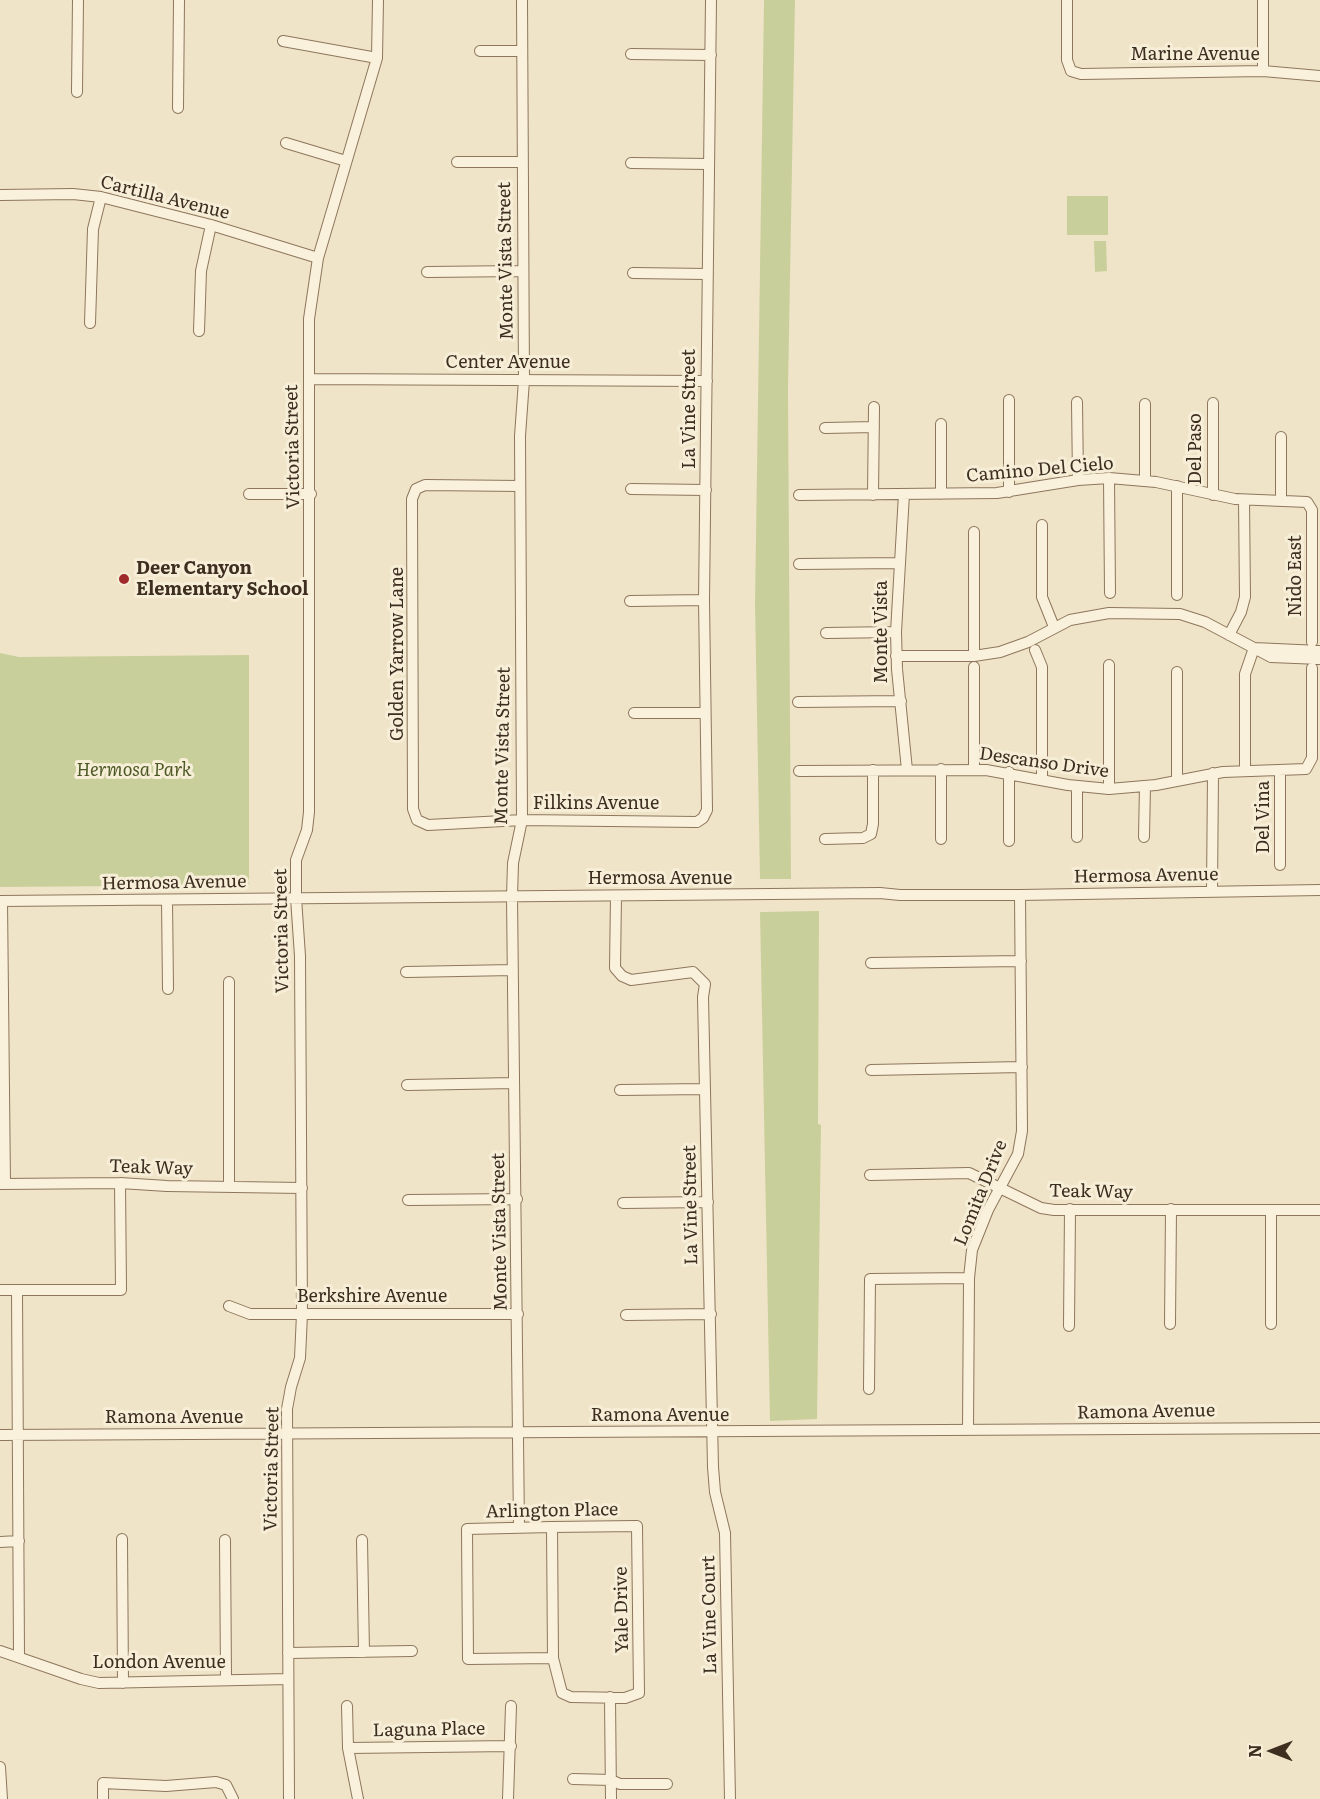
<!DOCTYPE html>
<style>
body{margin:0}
#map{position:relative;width:1320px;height:1799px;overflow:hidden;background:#f0e4c8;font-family:Literata,serif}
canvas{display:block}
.north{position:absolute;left:1242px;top:1721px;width:60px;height:60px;-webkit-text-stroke:4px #f7eed8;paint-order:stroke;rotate:270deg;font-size:16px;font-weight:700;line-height:24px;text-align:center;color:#3d2e20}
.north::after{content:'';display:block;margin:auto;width:21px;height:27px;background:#3d2e20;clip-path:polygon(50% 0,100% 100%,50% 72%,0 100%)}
</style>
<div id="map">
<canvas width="1320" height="1799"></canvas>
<div class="north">N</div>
</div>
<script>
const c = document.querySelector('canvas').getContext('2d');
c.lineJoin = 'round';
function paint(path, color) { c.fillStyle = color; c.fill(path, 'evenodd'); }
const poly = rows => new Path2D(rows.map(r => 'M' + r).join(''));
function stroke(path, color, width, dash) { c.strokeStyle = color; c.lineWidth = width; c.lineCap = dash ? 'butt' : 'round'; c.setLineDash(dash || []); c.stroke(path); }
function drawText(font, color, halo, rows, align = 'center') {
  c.font = font + ' Literata,serif'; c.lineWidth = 6; c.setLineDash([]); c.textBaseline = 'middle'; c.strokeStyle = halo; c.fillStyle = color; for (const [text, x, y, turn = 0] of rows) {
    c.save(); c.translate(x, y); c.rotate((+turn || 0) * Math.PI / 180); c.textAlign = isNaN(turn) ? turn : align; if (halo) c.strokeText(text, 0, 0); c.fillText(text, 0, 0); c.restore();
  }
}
const green = poly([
 [764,0,795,0,788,388,791,879,760,879,755,603],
 [1067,196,1108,196,1108,235,1067,235],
 [1094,241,1106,241,1107,271,1095,272],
 [0,653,19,657,249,655,249,885,0,887],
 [819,911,818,1124,821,1125,817,1419,770,1421,760,912]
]);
const minor = poly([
 [1067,0,1067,60,1071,71,1081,74,1263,71,1320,76],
 [1263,0,1263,71],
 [283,41,377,58],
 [480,51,522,51],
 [631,54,711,55],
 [77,92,78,0],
 [178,108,179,0],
 [286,143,346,161],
 [457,162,521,162],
 [631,163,708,164],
 [0,195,73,194,101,197,211,225,318,258],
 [427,272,522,271],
 [633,273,707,274],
 [90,323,93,229,101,197],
 [199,331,201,271,211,225],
 [309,379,707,381],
 [1077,402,1078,480],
 [1213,403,1213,495],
 [825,428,874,427],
 [1281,437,1281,501],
 [1109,478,1110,593],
 [1145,480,1145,404],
 [520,486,425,485,416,489,412,499,413,809,417,820,428,825,522,820,697,822,703,818,707,810,704,600,711,0],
 [1177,486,1177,595],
 [631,489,706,490],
 [1009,492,1009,400],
 [249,494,311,494],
 [904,494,896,632,897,669,907,770],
 [941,494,941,424],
 [799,495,997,493,1078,480,1109,478,1156,482,1235,499,1307,502,1312,510,1312,642],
 [873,495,874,407],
 [1042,525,1042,597,1054,627],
 [974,532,974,656],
 [799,564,900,563],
 [630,601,704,600],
 [826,633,896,632],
 [1229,635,1241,612,1245,597,1244,500],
 [1254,648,1271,657,1320,659],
 [1035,650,1042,667,1042,779],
 [896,656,974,656,1000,652,1028,642,1070,620,1109,613,1180,614,1205,622,1254,648,1320,651],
 [974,667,974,769],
 [798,702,901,701],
 [634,713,704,713],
 [941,769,941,839],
 [1280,770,1280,865],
 [799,771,986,770,1068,785,1109,789,1156,785,1223,772,1306,769,1312,758,1312,668],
 [1245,771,1245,674,1254,648],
 [1009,772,1009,841],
 [1177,780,1177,672],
 [1077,787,1077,837],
 [1109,789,1109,665],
 [1144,837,1145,786],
 [825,839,863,838,871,834,873,824,873,770],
 [1212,891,1213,773],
 [616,896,615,968,622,976,631,980,693,972,705,984,703,997,713,1467,715,1492,725,1533,730,1799],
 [167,900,168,989],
 [0,901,880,893,900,895,1020,895,1320,890],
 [2,901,5,1184],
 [871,963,1021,961],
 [406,972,513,970],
 [229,982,229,1187],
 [871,1070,1022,1067],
 [407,1085,514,1083],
 [620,1090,705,1089],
 [870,1175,969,1173,1041,1208,1054,1210,1320,1210],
 [0,1184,120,1183,167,1186,302,1188],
 [408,1200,517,1199],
 [623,1203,708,1202],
 [1271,1210,1271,1324],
 [0,1290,121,1290,120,1183],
 [17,1290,19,1657],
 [229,1306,250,1314,518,1314],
 [626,1315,711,1314],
 [1170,1324,1171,1209],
 [1069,1326,1070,1209],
 [869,1389,870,1279,969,1278],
 [968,1430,969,1278,972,1250,988,1210,1018,1154,1022,1131,1020,895],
 [0,1435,1320,1428],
 [552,1527,553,1658,562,1693,571,1697,625,1698,639,1693,637,1526,552,1527,467,1529,468,1659,553,1658],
 [519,1528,512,897,513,863,522,820,520,436,524,380,522,0],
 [122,1539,123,1683],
 [225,1540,226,1679],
 [362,1540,364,1652],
 [0,1542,19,1541],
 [0,1651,81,1679,99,1683,288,1679],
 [288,1653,412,1651],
 [610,1697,611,1799],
 [347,1706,348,1748,358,1799],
 [348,1748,511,1746],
 [0,1767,2,1799],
 [573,1779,611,1780,620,1784,667,1784],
 [103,1799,103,1783,166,1786,216,1782,226,1785,233,1799],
 [289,1799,287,1409,291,1387,300,1358,302,1314,300,956,296,898,296,860,307,830,309,812,309,319,318,258,377,58,378,0],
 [508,1799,511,1706]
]);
const markers = [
 [124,579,6,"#9e2a2b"]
];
const streetNames = [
 ["Marine Avenue",1195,55],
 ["Cartilla Avenue",165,198,14],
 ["Monte Vista Street",506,261,-91],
 ["Center Avenue",508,363],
 ["La Vine Street",690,409,-90],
 ["Victoria Street",293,447,-91],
 ["Del Paso",1196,449,-90],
 ["Camino Del Cielo",1040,470,-5],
 ["Nido East",1296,576,-90],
 ["Monte Vista",882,632,-90],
 ["Golden Yarrow Lane",398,654,-90],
 ["Monte Vista Street",503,746,-89],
 ["Descanso Drive",1044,763,8],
 ["Filkins Avenue",596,804],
 ["Del Vina",1264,817,-90],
 ["Hermosa Avenue",1146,876,-1],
 ["Hermosa Avenue",660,879],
 ["Hermosa Avenue",174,883,-1],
 ["Victoria Street",282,931,-91],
 ["Teak Way",151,1168,2],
 ["Teak Way",1091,1192,1],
 ["Lomita Drive",981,1193,-68],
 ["La Vine Street",691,1205,-91],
 ["Monte Vista Street",500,1232,-91],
 ["Berkshire Avenue",372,1297],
 ["Ramona Avenue",1146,1412,-1],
 ["Ramona Avenue",660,1416],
 ["Ramona Avenue",174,1418],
 ["Victoria Street",272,1469,-89],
 ["Arlington Place",552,1511,-1],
 ["Yale Drive",622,1610,-91],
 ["La Vine Court",710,1615,-91],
 ["London Avenue",159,1663],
 ["Laguna Place",429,1730,-1]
];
const poiNames = [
 ["Deer Canyon",136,569],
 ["Elementary School",136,590]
];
const parkNames = [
 ["Hermosa Park",134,771]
];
paint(green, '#c9cf9b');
stroke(minor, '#8d765c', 12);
stroke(minor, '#faf1dc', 10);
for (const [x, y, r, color] of markers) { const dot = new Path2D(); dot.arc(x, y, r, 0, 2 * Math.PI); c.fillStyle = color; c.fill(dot); stroke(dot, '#f7eed8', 2); }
drawText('18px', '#3d2e20', '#f7eed8', streetNames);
drawText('bold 18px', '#3d2e20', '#f7eed8', poiNames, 'left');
drawText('italic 18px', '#4d5a26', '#f7eed8', parkNames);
</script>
